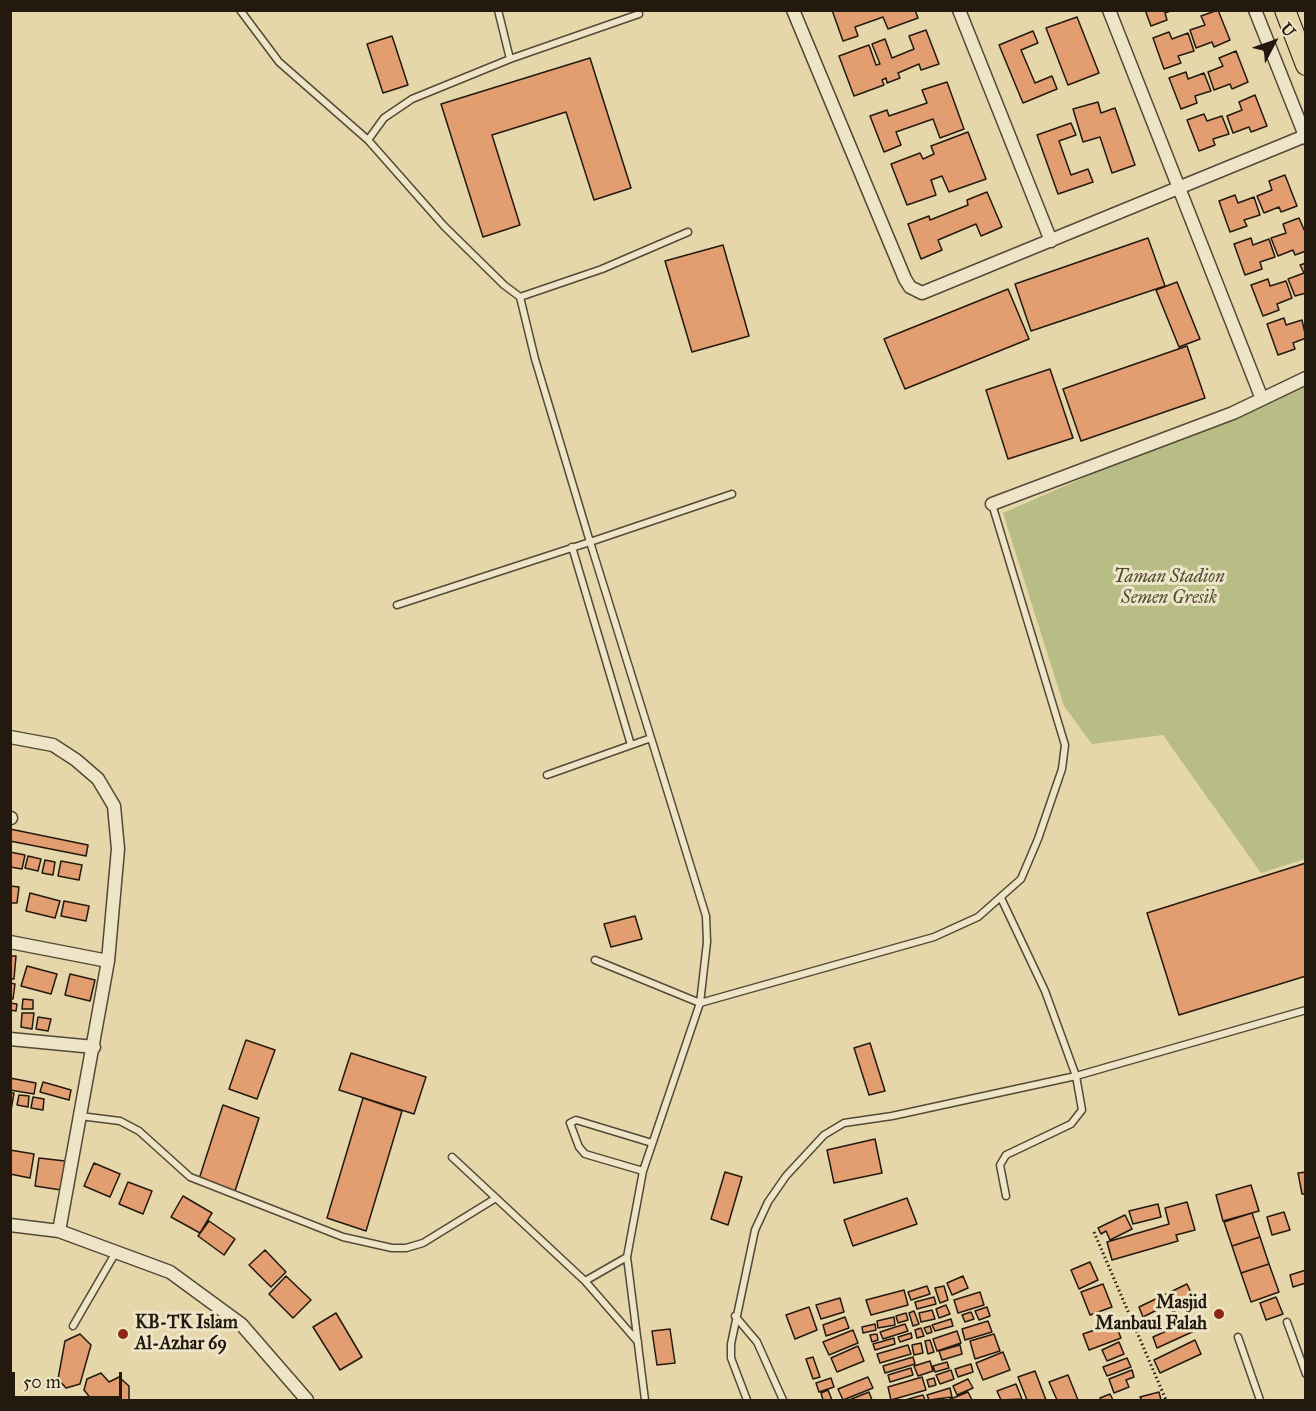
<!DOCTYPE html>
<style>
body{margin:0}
#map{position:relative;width:1316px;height:1411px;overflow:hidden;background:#e5d7aa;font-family:"IM FELL Great Primer",serif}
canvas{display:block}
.frame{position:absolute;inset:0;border:12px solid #23190f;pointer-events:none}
.north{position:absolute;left:1244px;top:12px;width:60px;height:60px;-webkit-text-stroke:4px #eee5c8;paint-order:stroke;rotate:49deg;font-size:16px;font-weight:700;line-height:24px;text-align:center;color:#23190f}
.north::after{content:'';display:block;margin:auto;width:21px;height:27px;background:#23190f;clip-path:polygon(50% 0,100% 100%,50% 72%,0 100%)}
.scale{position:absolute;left:12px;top:1372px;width:110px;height:27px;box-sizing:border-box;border:3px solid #23190f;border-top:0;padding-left:8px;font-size:18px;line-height:21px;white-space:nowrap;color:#23190f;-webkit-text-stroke:4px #eee5c8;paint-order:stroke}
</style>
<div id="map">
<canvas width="1316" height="1411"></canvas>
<div class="frame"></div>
<div class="north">U</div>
<div class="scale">50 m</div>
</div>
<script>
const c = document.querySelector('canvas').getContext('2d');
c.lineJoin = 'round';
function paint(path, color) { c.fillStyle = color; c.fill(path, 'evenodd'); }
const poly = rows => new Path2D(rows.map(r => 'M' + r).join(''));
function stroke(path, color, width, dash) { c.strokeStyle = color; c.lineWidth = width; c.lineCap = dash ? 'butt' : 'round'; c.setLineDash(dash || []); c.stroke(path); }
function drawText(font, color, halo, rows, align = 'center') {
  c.font = font + ' "IM FELL Great Primer",serif'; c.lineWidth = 6; c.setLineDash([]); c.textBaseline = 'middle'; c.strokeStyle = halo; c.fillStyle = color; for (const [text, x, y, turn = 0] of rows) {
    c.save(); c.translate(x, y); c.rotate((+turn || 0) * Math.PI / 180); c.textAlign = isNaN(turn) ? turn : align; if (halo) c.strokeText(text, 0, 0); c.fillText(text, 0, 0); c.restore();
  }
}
const green = poly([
 [1305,381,1305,859,1261,873,1163,735,1092,744,1064,706,1003,513]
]);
const building = poly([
 [832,10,915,10,918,18,888,29,883,17,855,27,858,36,843,41,832,10],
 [1145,10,1173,10,1165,13,1167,20,1151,26,1145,10],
 [1218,10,1230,40,1214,47,1212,42,1196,48,1190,30,1205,25,1201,16,1218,10],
 [1077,17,1099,73,1068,85,1046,28,1077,17],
 [926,30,939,64,921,70,919,64,898,73,900,78,887,83,886,78,882,80,884,85,854,96,839,56,869,45,876,65,880,64,872,44,885,39,892,58,914,49,909,36,926,30],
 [1033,31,1038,43,1021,50,1035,83,1052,76,1057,89,1023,103,999,45,1033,31],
 [1169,32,1172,39,1188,33,1194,51,1178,56,1181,63,1164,69,1153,38,1169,32],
 [392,36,408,85,383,93,367,44,392,36],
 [1236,51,1248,82,1232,89,1230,84,1214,90,1208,72,1223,66,1219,58,1236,51],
 [590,58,631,188,594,200,566,112,492,135,520,225,483,237,441,104,590,58],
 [1186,72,1188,79,1204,73,1211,91,1195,96,1197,103,1181,109,1169,78,1186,72],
 [947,82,964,129,940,138,933,119,896,132,901,145,884,152,870,116,887,110,889,116,927,103,922,90,947,82],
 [1255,95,1267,126,1251,132,1249,127,1233,133,1227,116,1242,110,1239,102,1255,95],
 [1098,102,1101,113,1115,108,1135,165,1112,173,1100,137,1083,142,1073,109,1098,102],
 [1204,114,1207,121,1222,116,1229,134,1213,139,1215,145,1199,151,1187,120,1204,114],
 [1071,123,1076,135,1059,141,1071,175,1088,169,1093,182,1058,194,1037,135,1071,123],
 [968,132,986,179,949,192,942,176,931,180,936,195,907,205,891,164,920,153,923,159,934,154,931,146,968,132],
 [1285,175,1297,206,1281,212,1279,207,1264,213,1257,196,1272,190,1269,181,1285,175],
 [987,192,1002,227,981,236,976,224,938,240,942,250,921,259,908,224,929,216,930,220,968,205,967,200,987,192],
 [1235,195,1238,203,1254,197,1260,215,1244,220,1247,226,1230,232,1219,201,1235,195],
 [1299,218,1306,234,1306,251,1295,255,1293,250,1278,256,1271,238,1286,233,1283,224,1299,218],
 [1148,238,1165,286,1031,331,1015,284,1148,238],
 [1251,238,1253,245,1269,239,1275,257,1260,262,1262,269,1245,275,1234,244,1251,238],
 [723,245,749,336,692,352,665,261,723,245],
 [1306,263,1306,293,1295,296,1288,279,1304,273,1300,265,1306,263],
 [1268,279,1270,286,1286,281,1292,298,1277,304,1279,310,1263,316,1251,285,1268,279],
 [1177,282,1200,339,1179,347,1156,290,1177,282],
 [1008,289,1029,339,905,389,884,339,1008,289],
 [1284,318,1286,325,1302,320,1306,338,1293,343,1295,349,1278,355,1267,324,1284,318],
 [1187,346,1205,398,1081,441,1063,389,1187,346],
 [1050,369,1073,438,1008,459,986,390,1050,369],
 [10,829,88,845,86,856,10,841,10,829],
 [10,852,25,855,22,869,10,867,10,852],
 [28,856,41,859,38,871,25,868,28,856],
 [45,860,55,862,53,875,42,873,45,860],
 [61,861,82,865,79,880,58,876,61,861],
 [1306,863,1306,976,1179,1015,1147,913,1306,863],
 [10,886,19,887,17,903,10,903,10,886],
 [30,893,60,901,55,918,26,911,30,893],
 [64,901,89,906,86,921,61,916,64,901],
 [635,916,642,939,611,947,604,924,635,916],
 [10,956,16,956,14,979,10,979,10,956],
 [27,966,57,974,51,994,21,986,27,966],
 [70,974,95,980,90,1001,65,995,70,974],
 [10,983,15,984,13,999,10,999,10,983],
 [23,999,33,1000,33,1009,22,1009,23,999],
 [10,1003,17,1004,16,1011,10,1010,10,1003],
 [22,1013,34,1013,32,1029,21,1027,22,1013],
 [38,1017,51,1019,48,1031,36,1029,38,1017],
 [246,1040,275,1050,257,1099,229,1089,246,1040],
 [870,1043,885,1091,869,1095,854,1048,870,1043],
 [351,1053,426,1077,414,1114,339,1090,351,1053],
 [10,1078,36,1083,34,1094,10,1090,10,1078],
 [43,1082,71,1090,69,1100,40,1092,43,1082],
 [10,1093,14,1093,11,1110,10,1110,10,1093],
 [19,1095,29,1096,28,1107,17,1105,19,1095],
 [33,1097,44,1099,43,1110,31,1108,33,1097],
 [363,1098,402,1111,366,1231,327,1218,363,1098],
 [223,1105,259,1118,235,1191,199,1179,223,1105],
 [875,1139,882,1173,834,1183,827,1150,875,1139],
 [10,1150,34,1154,30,1178,10,1174,10,1150],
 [39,1158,65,1161,61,1190,35,1186,39,1158],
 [94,1163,120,1174,110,1197,84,1186,94,1163],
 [725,1172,742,1177,728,1225,711,1219,725,1172],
 [1306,1172,1306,1194,1302,1194,1298,1173,1306,1172],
 [128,1182,152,1191,143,1214,119,1204,128,1182],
 [1251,1185,1259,1211,1223,1221,1216,1195,1251,1185],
 [183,1196,212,1213,200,1233,171,1217,183,1196],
 [907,1198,917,1224,853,1246,844,1220,907,1198],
 [1187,1202,1195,1230,1176,1235,1178,1241,1112,1260,1107,1242,1169,1224,1165,1208,1187,1202],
 [1158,1204,1161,1217,1133,1224,1129,1211,1158,1204],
 [1284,1212,1290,1230,1272,1235,1267,1217,1284,1212],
 [1252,1213,1260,1237,1232,1246,1224,1222,1252,1213],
 [1125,1215,1132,1229,1110,1240,1106,1231,1101,1234,1098,1228,1125,1215],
 [209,1221,235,1239,224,1255,198,1236,209,1221],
 [1260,1237,1269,1264,1241,1273,1232,1246,1260,1237],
 [265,1250,286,1272,271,1287,249,1265,265,1250],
 [1090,1262,1098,1280,1079,1289,1071,1270,1090,1262],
 [1269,1264,1279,1292,1251,1302,1241,1273,1269,1264],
 [1306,1270,1306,1283,1293,1287,1290,1275,1306,1270],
 [286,1276,311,1300,293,1318,269,1294,286,1276],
 [963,1276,968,1288,952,1295,947,1283,963,1276],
 [1103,1284,1112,1307,1090,1315,1081,1292,1103,1284],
 [1187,1284,1195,1301,1173,1312,1169,1304,1143,1317,1139,1307,1187,1284],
 [927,1286,930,1294,911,1300,908,1292,927,1286],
 [944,1286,948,1300,940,1303,935,1288,944,1286],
 [904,1290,908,1305,871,1315,866,1300,904,1290],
 [980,1292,984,1305,958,1313,954,1300,980,1292],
 [934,1297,936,1304,917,1309,915,1302,934,1297],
 [1276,1297,1283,1314,1266,1320,1260,1303,1276,1297],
 [840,1298,844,1312,821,1319,816,1305,840,1298],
 [946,1305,950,1314,939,1318,936,1309,946,1305],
 [809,1307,817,1330,795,1339,786,1315,809,1307],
 [987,1307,990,1316,979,1320,975,1311,987,1307],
 [932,1310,935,1319,921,1322,919,1313,932,1310],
 [914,1311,919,1324,913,1326,909,1313,914,1311],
 [971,1312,974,1319,965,1322,962,1315,971,1312],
 [336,1313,362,1357,340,1370,313,1327,336,1313],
 [906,1313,908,1320,898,1323,896,1316,906,1313],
 [845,1317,849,1328,826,1336,823,1325,845,1317],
 [894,1317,895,1325,878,1328,877,1321,894,1317],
 [1198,1317,1203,1327,1157,1348,1153,1337,1198,1317],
 [951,1319,953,1326,935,1331,932,1325,951,1319],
 [988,1321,992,1332,965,1340,962,1329,988,1321],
 [1115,1323,1121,1338,1089,1350,1083,1334,1115,1323],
 [875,1324,876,1330,863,1333,862,1327,875,1324],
 [905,1324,908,1331,883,1339,880,1332,905,1324],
 [930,1326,932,1332,927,1334,924,1328,930,1326],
 [921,1328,924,1336,917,1338,915,1330,921,1328],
 [670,1329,675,1363,657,1365,652,1331,670,1329],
 [853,1330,858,1343,829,1355,823,1342,853,1330],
 [957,1331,961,1343,937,1351,933,1339,957,1331],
 [911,1333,912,1338,900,1342,898,1337,911,1333],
 [80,1334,91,1345,80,1384,66,1388,58,1379,65,1341,80,1334],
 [877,1334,878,1340,872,1342,870,1335,877,1334],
 [994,1334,1000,1351,975,1359,970,1341,994,1334],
 [894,1338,895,1344,875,1350,873,1344,894,1338],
 [930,1340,934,1352,928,1354,925,1341,930,1340],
 [1195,1340,1201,1354,1160,1373,1154,1360,1195,1340],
 [1119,1342,1124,1354,1107,1361,1102,1350,1119,1342],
 [921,1343,923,1353,914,1355,912,1345,921,1343],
 [908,1345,911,1354,880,1363,877,1354,908,1345],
 [960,1345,962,1354,942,1360,939,1351,960,1345],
 [858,1346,864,1361,837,1372,831,1358,858,1346],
 [1003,1352,1010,1370,983,1380,976,1363,1003,1352],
 [813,1357,820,1377,813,1379,806,1359,813,1357],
 [913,1357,915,1364,885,1373,883,1366,913,1357],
 [1127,1358,1131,1367,1107,1376,1103,1367,1127,1358],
 [930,1361,933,1371,918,1376,914,1366,930,1361],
 [947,1362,949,1368,935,1372,933,1366,947,1362],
 [971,1364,973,1372,958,1377,955,1369,971,1364],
 [911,1368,913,1375,890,1382,888,1375,911,1368],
 [951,1370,954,1379,940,1384,936,1375,951,1370],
 [1132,1370,1134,1377,1126,1380,1129,1387,1114,1393,1109,1379,1132,1370],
 [1035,1371,1046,1400,1027,1400,1018,1377,1035,1371],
 [101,1373,109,1382,119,1377,129,1386,129,1400,92,1400,84,1390,87,1379,101,1373],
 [1068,1375,1078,1400,1057,1400,1049,1382,1068,1375],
 [868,1377,873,1388,843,1400,838,1389,868,1377],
 [922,1377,926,1390,891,1400,888,1387,922,1377],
 [831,1378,834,1387,819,1392,816,1383,831,1378],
 [934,1378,936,1385,929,1387,927,1380,934,1378],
 [968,1379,973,1388,957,1395,953,1386,968,1379],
 [1016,1384,1022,1399,1001,1400,997,1391,1016,1384],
 [950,1388,952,1397,929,1400,927,1395,950,1388],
 [828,1390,832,1400,823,1400,821,1393,828,1390],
 [869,1392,872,1400,849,1400,869,1392],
 [968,1392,972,1400,948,1400,968,1392],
 [1159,1392,1161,1400,1142,1400,1140,1397,1159,1392],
 [1110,1394,1113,1400,1101,1400,1100,1398,1110,1394],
 [923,1395,925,1400,905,1400,923,1395]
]);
const path = poly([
 [1094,1232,1166,1400]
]);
const service = poly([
 [240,10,279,62,368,140,444,226,504,285,520,297],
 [510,59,639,14],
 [368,140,384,118,412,99,510,59,498,10],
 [572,547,631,745],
 [397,605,590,542,535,359,520,297,602,269,688,232],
 [651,738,590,542,732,494],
 [547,775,651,738,706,916,707,942,700,1003,595,960],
 [1001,898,1045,991,1076,1076,1082,1110,1071,1124,1006,1155,1000,1165,1006,1196],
 [80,1116,120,1121,139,1131,190,1177,343,1237,392,1248,406,1248,423,1243,496,1198],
 [452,1157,585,1281,638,1342],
 [643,1171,585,1154,579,1147,570,1123,576,1120,652,1143],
 [585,1281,627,1257],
 [735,1316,757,1342,783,1400],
 [1287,1322,1306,1374],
 [73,1326,116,1252],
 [1238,1337,1260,1400],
 [645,1400,627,1257,643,1171,700,1003,934,937,978,917,1021,879,1038,839,1062,769,1065,745,992,504],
 [747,1400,731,1358,731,1344,755,1230,768,1202,786,1176,824,1135,844,1123,892,1116,1076,1076,1306,1010]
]);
const minor = poly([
 [793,10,905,279,910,287,922,293,1305,136],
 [959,10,1051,241],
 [1109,10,1262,399],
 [1255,10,1306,138],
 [992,504,1233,413,1306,378],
 [10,737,53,745,76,760,98,779,114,806,118,849,108,961],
 [10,818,11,818],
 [10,942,108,961,59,1231],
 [10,1039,94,1047],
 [10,1225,59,1231,170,1272,241,1324,307,1400]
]);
const trunk = poly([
 [1285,10,1306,65]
]);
const markers = [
 [1219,1314,6,"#8f2418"],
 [123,1334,6,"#8f2418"]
];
const parkNames = [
 ["Taman Stadion",1169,578],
 ["Semen Gresik",1169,599]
];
const poiNames = [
 ["Masjid",1207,1304],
 ["Manbaul Falah",1207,1325],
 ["KB-TK Islam",135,1324,"left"],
 ["Al-Azhar 69",135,1345,"left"]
];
paint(green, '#b8bd86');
paint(building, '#e29d70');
stroke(building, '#23190f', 1.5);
stroke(service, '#544836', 9);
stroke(minor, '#544836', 15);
stroke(trunk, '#23190f', 22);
stroke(path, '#23190f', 3, [1.5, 3]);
stroke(service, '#eee5c8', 6);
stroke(minor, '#eee5c8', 12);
stroke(trunk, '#e5d7aa', 20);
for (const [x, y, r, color] of markers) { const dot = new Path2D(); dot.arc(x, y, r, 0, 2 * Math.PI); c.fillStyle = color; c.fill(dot); stroke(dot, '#eee5c8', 2); }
drawText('italic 18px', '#504a33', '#eee5c8', parkNames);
drawText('bold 18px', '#23190f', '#eee5c8', poiNames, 'right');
</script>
